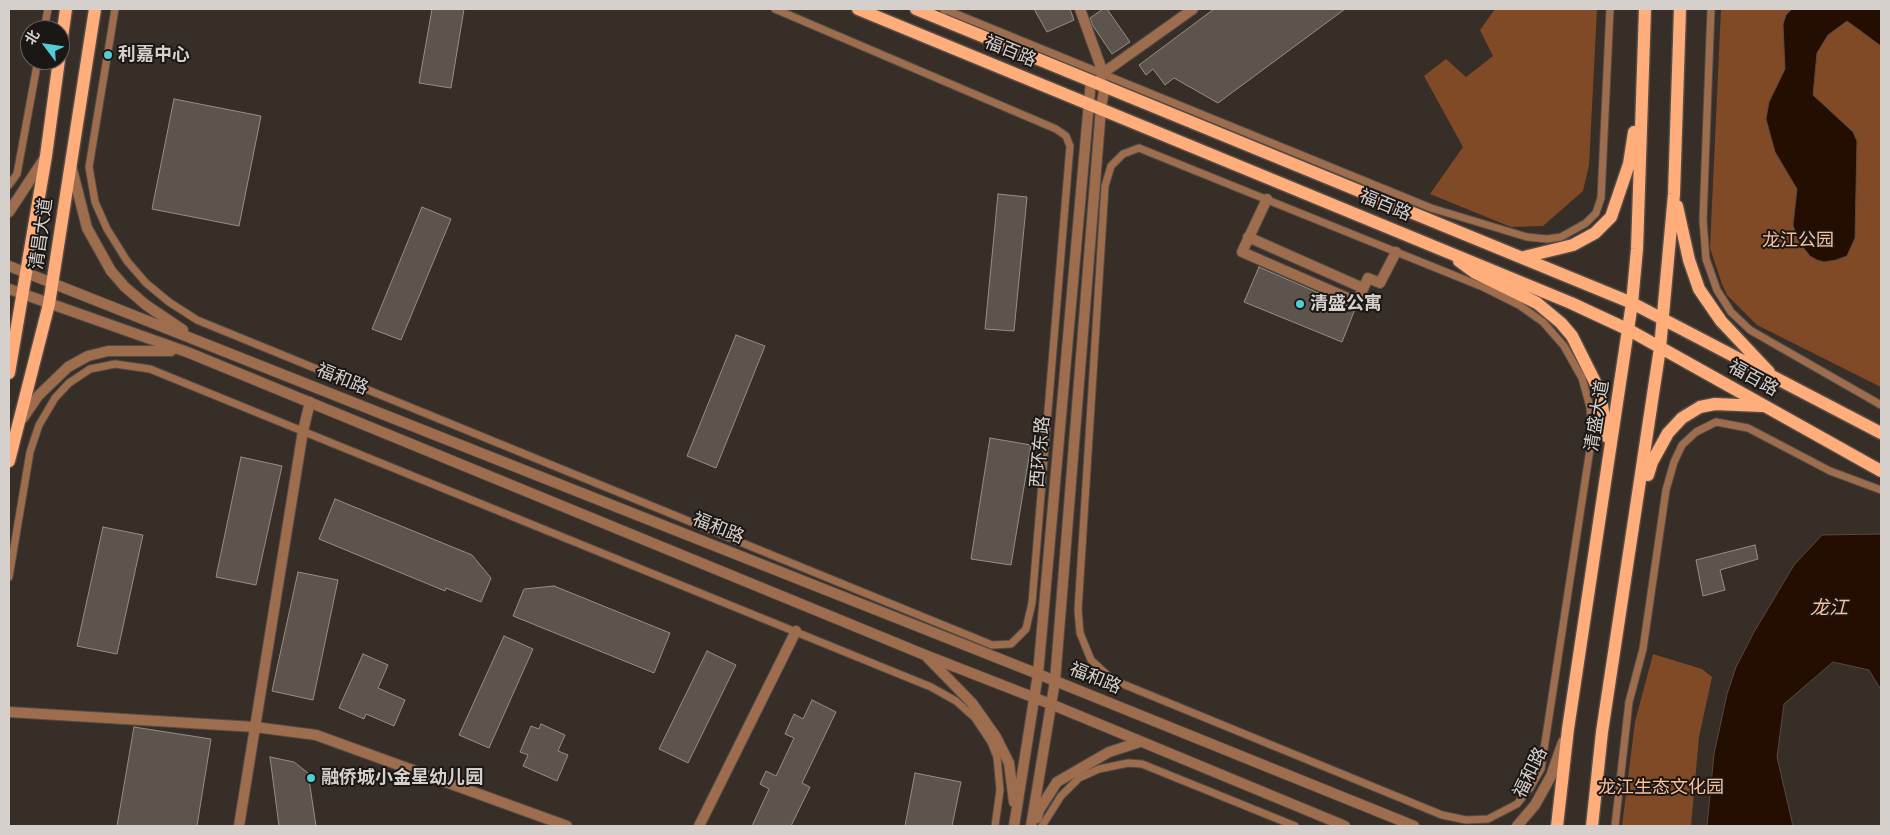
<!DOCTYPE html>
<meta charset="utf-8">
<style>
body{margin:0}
#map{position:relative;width:1890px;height:835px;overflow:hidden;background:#372e28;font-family:"Varela Round","Noto Sans SC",sans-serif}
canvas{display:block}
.frame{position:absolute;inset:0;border:10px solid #d6d0cd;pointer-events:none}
.north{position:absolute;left:20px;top:20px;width:50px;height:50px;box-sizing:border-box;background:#1b1715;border:1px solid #66615f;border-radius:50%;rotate:301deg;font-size:14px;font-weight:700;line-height:20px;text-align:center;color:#d6d0cd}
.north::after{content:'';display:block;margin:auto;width:18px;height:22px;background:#52ccd5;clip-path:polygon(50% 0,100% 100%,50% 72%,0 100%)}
</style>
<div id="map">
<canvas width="1890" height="835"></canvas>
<div class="frame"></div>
<div class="north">北</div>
</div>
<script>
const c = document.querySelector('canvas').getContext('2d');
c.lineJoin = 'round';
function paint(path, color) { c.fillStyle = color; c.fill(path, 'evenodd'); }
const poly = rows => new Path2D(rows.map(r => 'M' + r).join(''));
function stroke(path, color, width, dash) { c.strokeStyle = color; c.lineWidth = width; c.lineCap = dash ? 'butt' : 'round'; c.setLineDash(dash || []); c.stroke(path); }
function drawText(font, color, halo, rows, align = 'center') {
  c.font = font + ' "Varela Round","Noto Sans SC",sans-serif'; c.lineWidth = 4; c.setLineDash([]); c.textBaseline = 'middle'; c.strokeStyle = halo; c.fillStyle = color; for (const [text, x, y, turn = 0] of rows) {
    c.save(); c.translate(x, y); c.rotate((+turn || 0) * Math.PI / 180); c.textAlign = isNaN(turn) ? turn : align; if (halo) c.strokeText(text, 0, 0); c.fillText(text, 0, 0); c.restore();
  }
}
const green = poly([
 [1495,9,1597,9,1589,165,1583,191,1543,226,1511,227,1430,194,1463,147,1424,76,1446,59,1466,77,1493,56,1480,30],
 [1721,9,1881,9,1881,387,1757,325,1727,295,1722,284,1710,248],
 [1653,654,1702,669,1712,677,1699,737,1691,826,1622,826,1635,722]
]);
const water = poly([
 [1792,9,1881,9,1881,46,1847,21,1828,35,1817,53,1813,95,1853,132,1857,141,1855,238,1847,256,1836,260,1824,262,1817,260,1810,256,1798,241,1793,225,1797,189,1775,152,1766,119,1769,102,1785,69,1783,24,1786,15,1792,9],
 [1881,534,1881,690,1869,670,1833,662,1784,704,1777,757,1793,826,1707,826,1714,754,1727,694,1736,667,1754,632,1794,565,1822,535,1881,534]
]);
const building = poly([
 [432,9,464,9,451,88,419,83,432,9],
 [1034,9,1070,9,1074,20,1047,32,1034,9],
 [1103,9,1107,9,1130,42,1112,54,1093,26,1090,18,1103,9],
 [1214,9,1345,9,1218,103,1174,78,1165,85,1153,69,1146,75,1139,65,1214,9],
 [174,99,261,116,239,226,152,209,174,99],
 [998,194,1027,197,1014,331,985,329,998,194],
 [422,207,451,219,401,340,372,329,422,207],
 [1259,267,1355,309,1342,342,1244,302,1259,267],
 [736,335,765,346,716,468,687,456,736,335],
 [990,438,1031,445,1011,565,971,559,990,438],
 [241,457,282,466,256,585,216,577,241,457],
 [335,499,472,555,491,578,481,602,446,588,445,591,319,539,335,499],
 [103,527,143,535,117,654,77,646,103,527],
 [1755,545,1758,559,1720,570,1725,590,1703,596,1696,560,1755,545],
 [298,572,338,580,313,700,272,691,298,572],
 [554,586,670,633,654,673,513,616,524,589,554,586],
 [504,636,533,649,489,748,459,735,504,636],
 [707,651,736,665,688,763,659,749,707,651],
 [363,654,388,665,378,688,405,700,394,726,366,714,364,719,339,708,363,654],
 [812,700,836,712,802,783,810,787,791,826,752,826,769,789,760,784,766,771,776,776,794,738,785,734,794,714,803,719,812,700],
 [541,724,565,735,558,751,568,755,557,781,523,766,528,755,520,752,531,726,539,729,541,724],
 [134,727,211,739,197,826,117,826,134,727],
 [270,757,294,762,308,773,316,826,279,826,270,757],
 [915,773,961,782,952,826,905,826,915,773]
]);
const service = poly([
 [115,9,89,167,95,202,107,229,127,261,146,283,169,302,197,320,992,645,1011,644,1026,629,1032,603,1070,146,1066,136,1056,129,775,9],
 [944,9,1431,208,1527,237,1547,239,1561,237,1586,223,1596,213,1601,198,1610,9],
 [1711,9,1703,220,1706,259,1717,290,1731,312,1750,330,1881,405],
 [44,30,48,9],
 [1139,148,1483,287,1519,305,1543,322,1564,346,1582,378,1590,407,1592,436,1541,769,1530,788,1517,804,1488,819,1466,820,1442,815,1113,680,1091,660,1080,633,1078,610,1105,186,1111,166,1123,154,1139,148],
 [9,185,17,174,38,60],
 [9,577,30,452,39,425,55,398,69,383,90,369,115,364,150,369,931,687,956,701,975,718,991,742,997,757,1000,790,995,826],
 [1042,826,1061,796,1079,778,1099,769,1128,763,1142,764,1295,826],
 [1615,826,1629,702,1643,649,1666,490,1674,462,1682,445,1696,432,1716,422,1748,428,1830,471,1881,490]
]);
const minor = poly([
 [945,9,946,9],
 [1080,9,1103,73,1101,78],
 [1103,73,1193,9],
 [1267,199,1242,252,1357,302,1368,278,1380,283,1396,252],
 [1248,237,1363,288],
 [9,712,255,727,316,735,567,826],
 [239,826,303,431,310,402],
 [699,826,796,631]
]);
const tertiary = poly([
 [71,165,87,228,111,271,125,287,146,305,183,330],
 [9,212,44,159],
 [9,266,1038,674,1414,826],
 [9,289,187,352,925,655,1053,705,1345,826],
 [23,418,38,396,68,367,88,356,108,351,171,351],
 [928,658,972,703,996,737,1009,763,1014,802],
 [1037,818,1039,810,1057,782,1109,752,1140,742],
 [1014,826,1038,674,1091,80],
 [1031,826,1055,681,1101,108,1105,85],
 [1517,826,1535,805,1551,776,1563,742]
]);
const primary = poly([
 [858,9,1571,303,1629,330,1881,471],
 [916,9,1632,303,1881,433],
 [60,52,66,9],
 [1677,206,1689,260,1699,289,1721,321,1769,372],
 [1524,257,1573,245,1595,233,1611,217,1629,164,1634,132],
 [1459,261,1474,272,1537,303,1561,323,1572,336,1600,392,1607,437],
 [9,373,46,156,59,60],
 [9,461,49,304,95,9],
 [1648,475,1652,462,1668,433,1682,418,1700,407,1715,404,1762,406],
 [1557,826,1568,729,1632,303,1637,249,1645,9],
 [1592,826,1602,732,1660,348,1674,194,1680,9]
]);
const markers = [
 [108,55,5,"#52ccd5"],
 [1300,304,5,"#52ccd5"],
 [311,778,5,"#52ccd5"]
];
const streetNames = [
 ["福百路",1010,52,22],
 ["福百路",1385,206,22],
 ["清昌大道",42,234,-82],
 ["福百路",1753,379,29],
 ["福和路",342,380,22],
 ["清盛大道",1598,416,-81],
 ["西环东路",1041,452,-85],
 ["福和路",718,529,22],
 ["福和路",1095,679,22],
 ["福和路",1531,773,-64]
];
const poiNames = [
 ["利嘉中心",118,55],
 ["清盛公寓",1310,304],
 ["融侨城小金星幼儿园",321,778]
];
const parkNames = [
 ["龙江公园",1798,241],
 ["龙江生态文化园",1661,788]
];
const waterNames = [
 ["龙江",1829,609]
];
paint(green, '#814a26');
paint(water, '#240e02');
stroke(water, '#59483f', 1);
paint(building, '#5e544e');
stroke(building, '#988d87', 1);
stroke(service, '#544b46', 9);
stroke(minor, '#544b46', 12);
stroke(tertiary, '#544b46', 12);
stroke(primary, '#544b46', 15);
stroke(service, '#9e6d4e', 7);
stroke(minor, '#9e6d4e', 10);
stroke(tertiary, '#9e6d4e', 10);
stroke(primary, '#ffad7b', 12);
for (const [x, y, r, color] of markers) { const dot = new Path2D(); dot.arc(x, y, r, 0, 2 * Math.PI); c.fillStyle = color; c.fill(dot); stroke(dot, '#1b1715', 2); }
drawText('18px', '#d6d0cd', '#1b1715', streetNames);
drawText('bold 18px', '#d6d0cd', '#1b1715', poiNames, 'left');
drawText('18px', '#fbbf9b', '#1b1715', parkNames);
drawText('italic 19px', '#fbbf9b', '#1b1715', waterNames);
</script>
